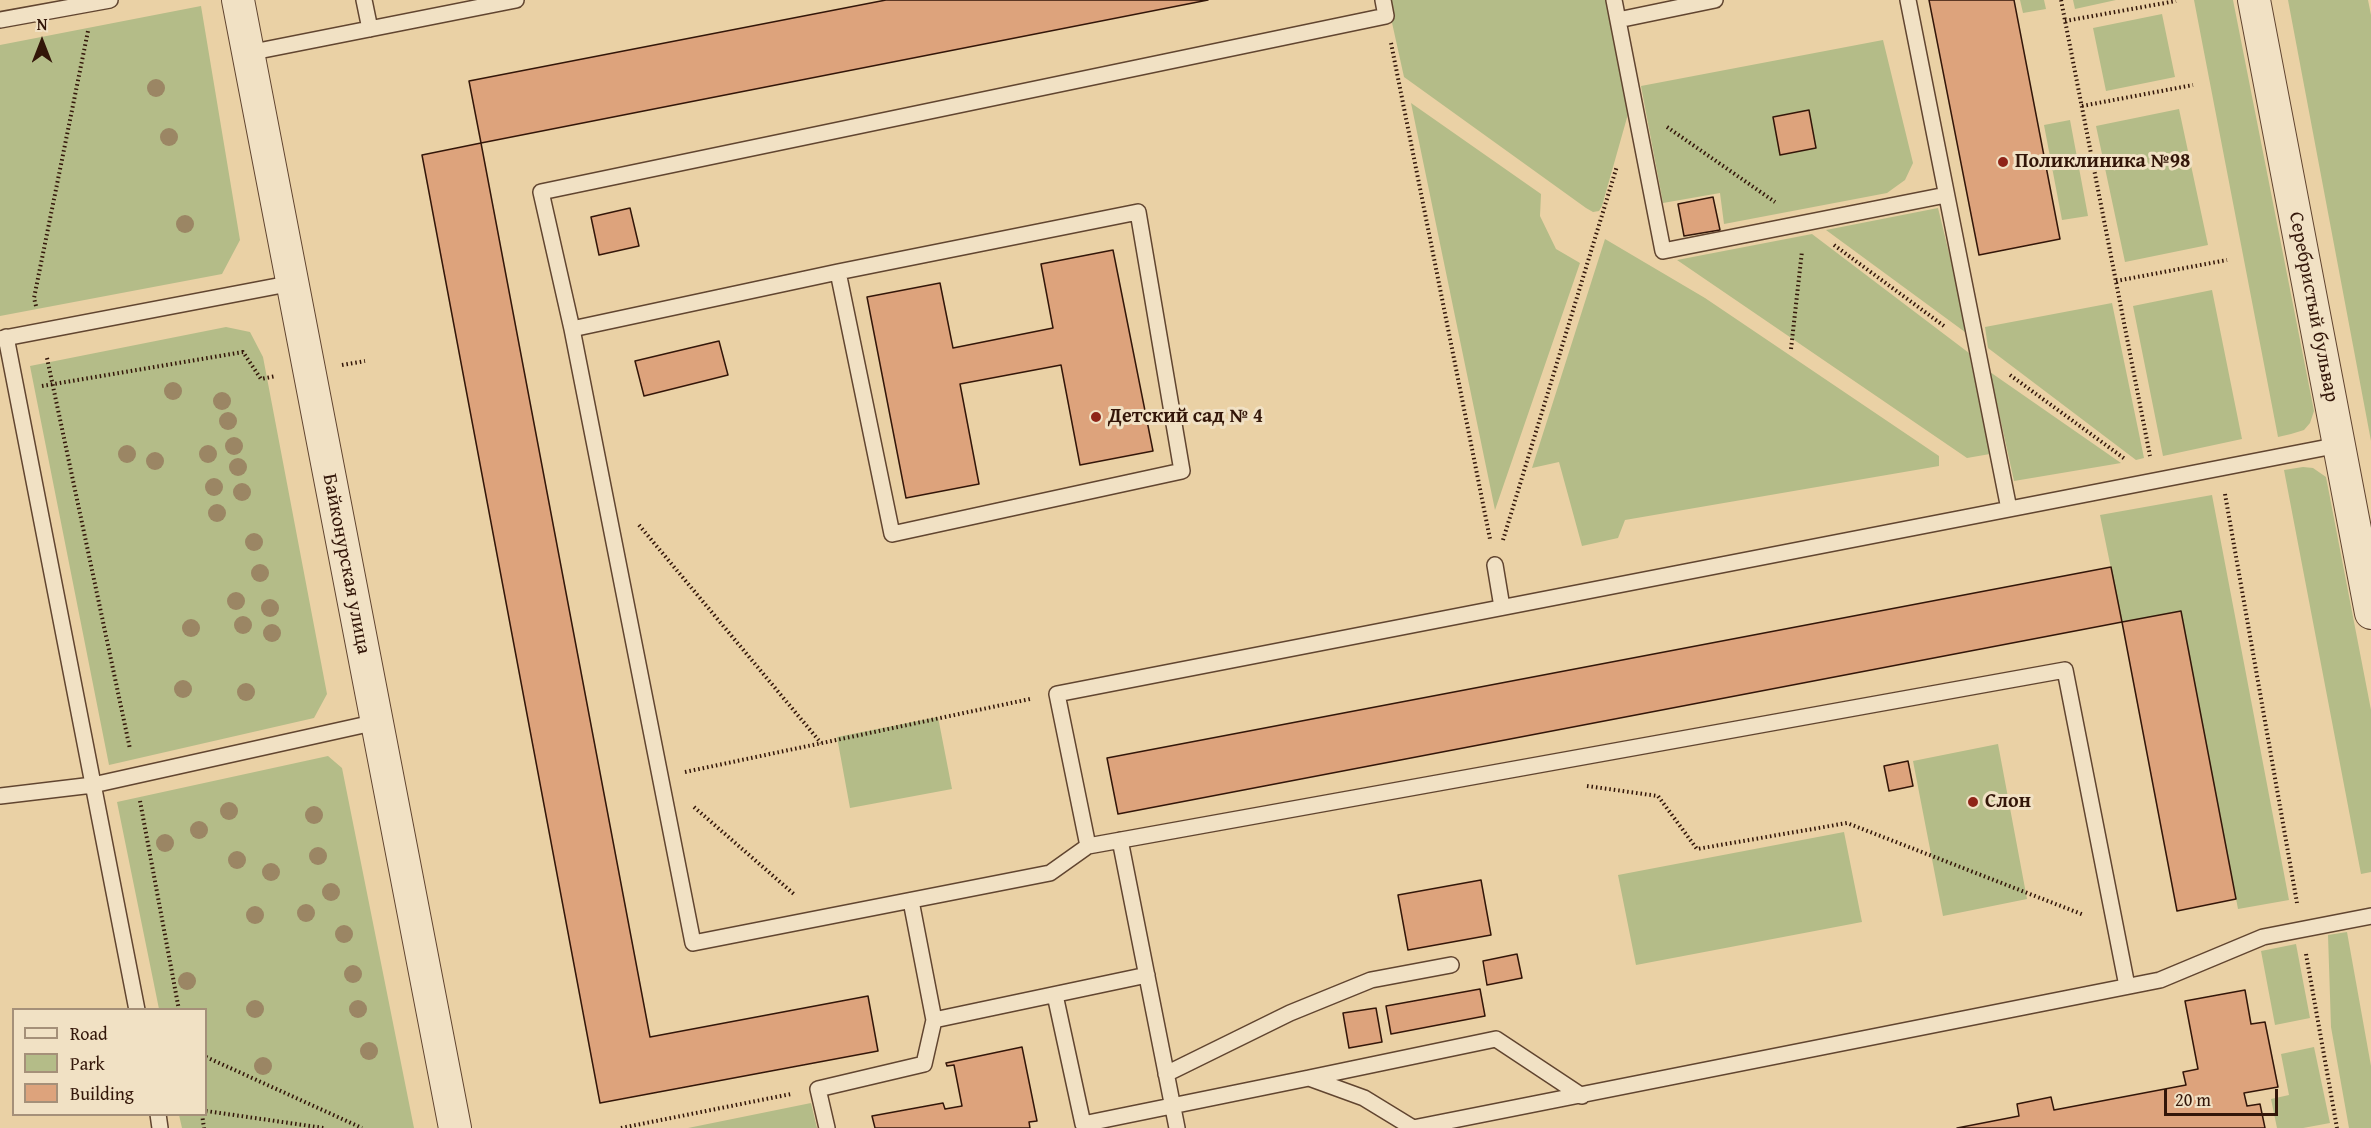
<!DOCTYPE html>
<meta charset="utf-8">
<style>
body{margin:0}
#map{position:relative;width:2371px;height:1128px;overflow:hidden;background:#ead1a5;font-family:"Gentium Book Plus",serif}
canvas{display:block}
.legend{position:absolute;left:12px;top:1008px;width:195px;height:108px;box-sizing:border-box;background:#f1e1c4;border:2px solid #a59079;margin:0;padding:8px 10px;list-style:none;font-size:18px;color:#331609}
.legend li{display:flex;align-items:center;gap:12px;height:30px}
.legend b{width:30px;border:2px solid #a59079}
.north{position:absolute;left:12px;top:12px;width:60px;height:60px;-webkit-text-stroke:4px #f1e1c4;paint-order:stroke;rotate:0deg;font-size:16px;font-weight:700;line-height:24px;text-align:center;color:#331609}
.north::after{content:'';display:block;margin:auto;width:21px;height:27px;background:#331609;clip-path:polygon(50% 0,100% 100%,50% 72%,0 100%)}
.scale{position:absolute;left:2164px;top:1089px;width:114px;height:27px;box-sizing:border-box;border:3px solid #331609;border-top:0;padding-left:8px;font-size:18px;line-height:21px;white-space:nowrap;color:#331609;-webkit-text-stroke:4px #f1e1c4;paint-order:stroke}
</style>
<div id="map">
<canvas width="2371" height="1128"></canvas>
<ul class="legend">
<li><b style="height:8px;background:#f1e1c4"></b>Road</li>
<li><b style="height:16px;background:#b4bc88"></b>Park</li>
<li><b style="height:16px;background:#dda37c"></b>Building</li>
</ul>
<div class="north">N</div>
<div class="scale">20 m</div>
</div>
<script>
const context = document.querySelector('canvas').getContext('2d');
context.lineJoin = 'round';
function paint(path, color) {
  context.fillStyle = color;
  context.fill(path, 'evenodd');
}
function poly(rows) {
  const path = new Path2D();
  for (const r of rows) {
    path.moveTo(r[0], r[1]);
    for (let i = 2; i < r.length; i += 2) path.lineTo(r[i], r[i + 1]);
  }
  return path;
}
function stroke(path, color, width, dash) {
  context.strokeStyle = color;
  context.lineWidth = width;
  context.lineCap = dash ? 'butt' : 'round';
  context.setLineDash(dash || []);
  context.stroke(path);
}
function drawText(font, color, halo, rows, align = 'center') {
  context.font = font + ' "Gentium Book Plus",serif';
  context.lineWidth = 6;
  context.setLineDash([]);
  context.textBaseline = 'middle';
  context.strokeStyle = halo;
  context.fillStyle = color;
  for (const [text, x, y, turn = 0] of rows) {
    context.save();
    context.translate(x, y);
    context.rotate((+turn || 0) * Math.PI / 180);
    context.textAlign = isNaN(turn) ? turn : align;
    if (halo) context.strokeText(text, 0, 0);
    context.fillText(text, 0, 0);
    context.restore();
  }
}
paint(poly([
 [1387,0,1607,0,1630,107,1602,206,1599,211,1593,212,1586,208,1404,77],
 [2020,0,2044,0,2046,9,2023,13],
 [2073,0,2116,0,2075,9],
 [2194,0,2233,0,2314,411,2310,423,2304,430,2291,434,2278,437],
 [2288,0,2368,0,2371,15,2371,441],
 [201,6,240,240,222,274,0,316,0,45],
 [2162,14,2175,77,2106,91,2093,28],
 [1883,40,1913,163,1905,180,1887,193,1724,224,1720,193,1663,203,1641,86],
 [1411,103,1541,194,1540,216,1556,249,1580,263,1495,510],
 [2179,109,2208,245,2125,262,2096,126],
 [2070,120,2088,216,2062,220,2044,125],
 [1938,208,1969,335,1826,230],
 [1812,234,1969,353,1990,454,1967,458,1677,260],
 [1605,239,1705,298,1939,456,1939,466,1625,520,1618,538,1582,546,1559,462,1532,468],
 [2212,290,2242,439,2163,456,2133,306],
 [2112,303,2144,458,2136,460,1988,348,1985,327],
 [226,327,250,332,263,357,327,694,314,718,109,765,30,366],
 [1990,372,2121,463,2014,481],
 [2303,467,2313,468,2326,477,2371,710,2371,872,2361,874,2284,470],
 [2212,495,2289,900,2238,909,2181,611,2122,622,2100,515],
 [938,717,952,789,850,808,837,737],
 [1998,744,2027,899,1943,916,1913,761],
 [328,756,342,768,414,1128,182,1128,179,1115,206,1114,206,1010,159,1009,117,802],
 [1844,832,1862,922,1636,965,1618,875],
 [2347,932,2371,1066,2371,1128,2349,1128,2331,1027,2328,935],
 [2296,944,2310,1018,2275,1025,2261,951],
 [2314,1047,2330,1123,2303,1128,2277,1128,2271,1099,2289,1095,2281,1054],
 [811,1103,817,1128,688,1128]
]), '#b4bc88');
const building = poly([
 [886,0,1208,0,481,143,469,81,886,0],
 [1929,0,2014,0,2060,239,1979,255,1929,0],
 [1809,110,1816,148,1780,155,1773,117,1809,110],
 [481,143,650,1037,868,996,878,1051,600,1103,422,155,481,143],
 [1713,197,1720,230,1684,236,1678,204,1713,197],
 [630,208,639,246,599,255,591,217,630,208],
 [1113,250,1153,451,1080,465,1061,365,960,384,979,484,906,498,867,297,940,283,953,348,1053,328,1041,264,1113,250],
 [719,341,728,375,644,396,635,361,719,341],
 [2111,567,2122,622,1118,814,1107,758,2111,567],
 [2181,611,2236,899,2177,911,2122,622,2181,611],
 [1908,761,1913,786,1889,791,1884,766,1908,761],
 [1481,880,1491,935,1408,950,1398,895,1481,880],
 [1517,954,1522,978,1487,985,1483,961,1517,954],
 [1480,989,1485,1016,1391,1034,1386,1006,1480,989],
 [2245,990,2251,1024,2265,1022,2278,1087,2244,1093,2247,1106,2260,1104,2265,1128,1957,1128,2019,1116,2017,1104,2051,1097,2054,1110,2186,1085,2183,1072,2198,1069,2185,1001,2245,990],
 [1376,1008,1382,1042,1349,1048,1343,1013,1376,1008],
 [1022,1047,1037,1121,1029,1122,1030,1128,875,1128,872,1116,943,1103,945,1109,962,1106,954,1065,947,1066,946,1063,1022,1047]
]);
paint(building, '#dda37c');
stroke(building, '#331609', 1.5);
const service = poly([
 [364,0,370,29],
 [1383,0,1386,16,541,192,572,329,693,943,1050,873,1088,846,2065,670,2127,986],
 [1614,0,1663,251,1946,195],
 [1908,0,2009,509],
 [0,20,110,0],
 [1618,20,1715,0],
 [248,53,516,0],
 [572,329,838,272,1138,212,1182,471,892,534,838,272],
 [6,337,137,1010],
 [0,339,293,283],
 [1495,565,1502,607],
 [0,796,93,785,377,722],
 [1120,840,1177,1128],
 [1088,846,1057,694,2339,445],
 [911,901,934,1020,1147,975],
 [1055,995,1083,1124,1309,1078,1364,1098,1413,1128,2160,980,2263,937,2371,916],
 [1166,1074,1290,1013,1371,980,1451,965],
 [1309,1078,1496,1039,1582,1096],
 [158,1114,160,1128],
 [827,1128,818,1089,924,1064,934,1020]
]);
const minor = poly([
 [238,0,455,1128],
 [2254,0,2371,613]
]);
stroke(service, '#614530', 18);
stroke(minor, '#614530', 34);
stroke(poly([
 [2061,0,2150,456],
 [2065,21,2176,1],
 [1391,43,1490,539],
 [2082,106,2193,85],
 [1667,127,1775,202],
 [1834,245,1944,326],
 [2116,281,2227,260],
 [36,306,34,298,88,31],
 [1791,349,1802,251],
 [47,358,130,749],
 [342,365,365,361],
 [2010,375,2125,459],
 [42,386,243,352,261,379,276,376],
 [2225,494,2297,903],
 [639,525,821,743],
 [1503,540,1617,166],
 [685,772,1030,699],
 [1587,786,1658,796,1697,849,1847,823,2084,915],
 [140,801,179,1010],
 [694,807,795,895],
 [2306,954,2337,1128],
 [206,1057,362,1128],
 [206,1111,324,1128],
 [202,1114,204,1128],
 [621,1128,791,1094]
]), '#331609', 4, [1.5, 3]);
stroke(service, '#f1e1c4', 15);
stroke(minor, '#f1e1c4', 32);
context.fillStyle = '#9b8664';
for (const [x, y] of [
 [156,88],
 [169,137],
 [185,224],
 [173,391],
 [222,401],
 [228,421],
 [234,446],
 [127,454],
 [208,454],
 [155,461],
 [238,467],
 [214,487],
 [242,492],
 [217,513],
 [254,542],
 [260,573],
 [236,601],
 [270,608],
 [243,625],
 [191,628],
 [272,633],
 [183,689],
 [246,692],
 [229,811],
 [314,815],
 [199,830],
 [165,843],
 [318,856],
 [237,860],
 [271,872],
 [331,892],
 [306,913],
 [255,915],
 [344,934],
 [353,974],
 [187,981],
 [255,1009],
 [358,1009],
 [369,1051],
 [263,1066]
]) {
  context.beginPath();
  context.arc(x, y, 9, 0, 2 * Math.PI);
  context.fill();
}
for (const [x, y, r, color] of [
 [2003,162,6,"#8f2418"],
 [1096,417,6,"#8f2418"],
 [1973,802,6,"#8f2418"]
]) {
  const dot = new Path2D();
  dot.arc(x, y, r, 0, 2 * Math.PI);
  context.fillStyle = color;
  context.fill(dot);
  stroke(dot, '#f1e1c4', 2);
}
drawText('bold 20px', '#331609', '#f1e1c4', [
 ["Поликлиника №98",2015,162],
 ["Детский сад № 4",1108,417],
 ["Слон",1985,802]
], 'left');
drawText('20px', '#331609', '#f1e1c4', [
 ["Серебристый бульвар",2313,307,79],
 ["Байконурская улица",346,564,79]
]);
</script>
